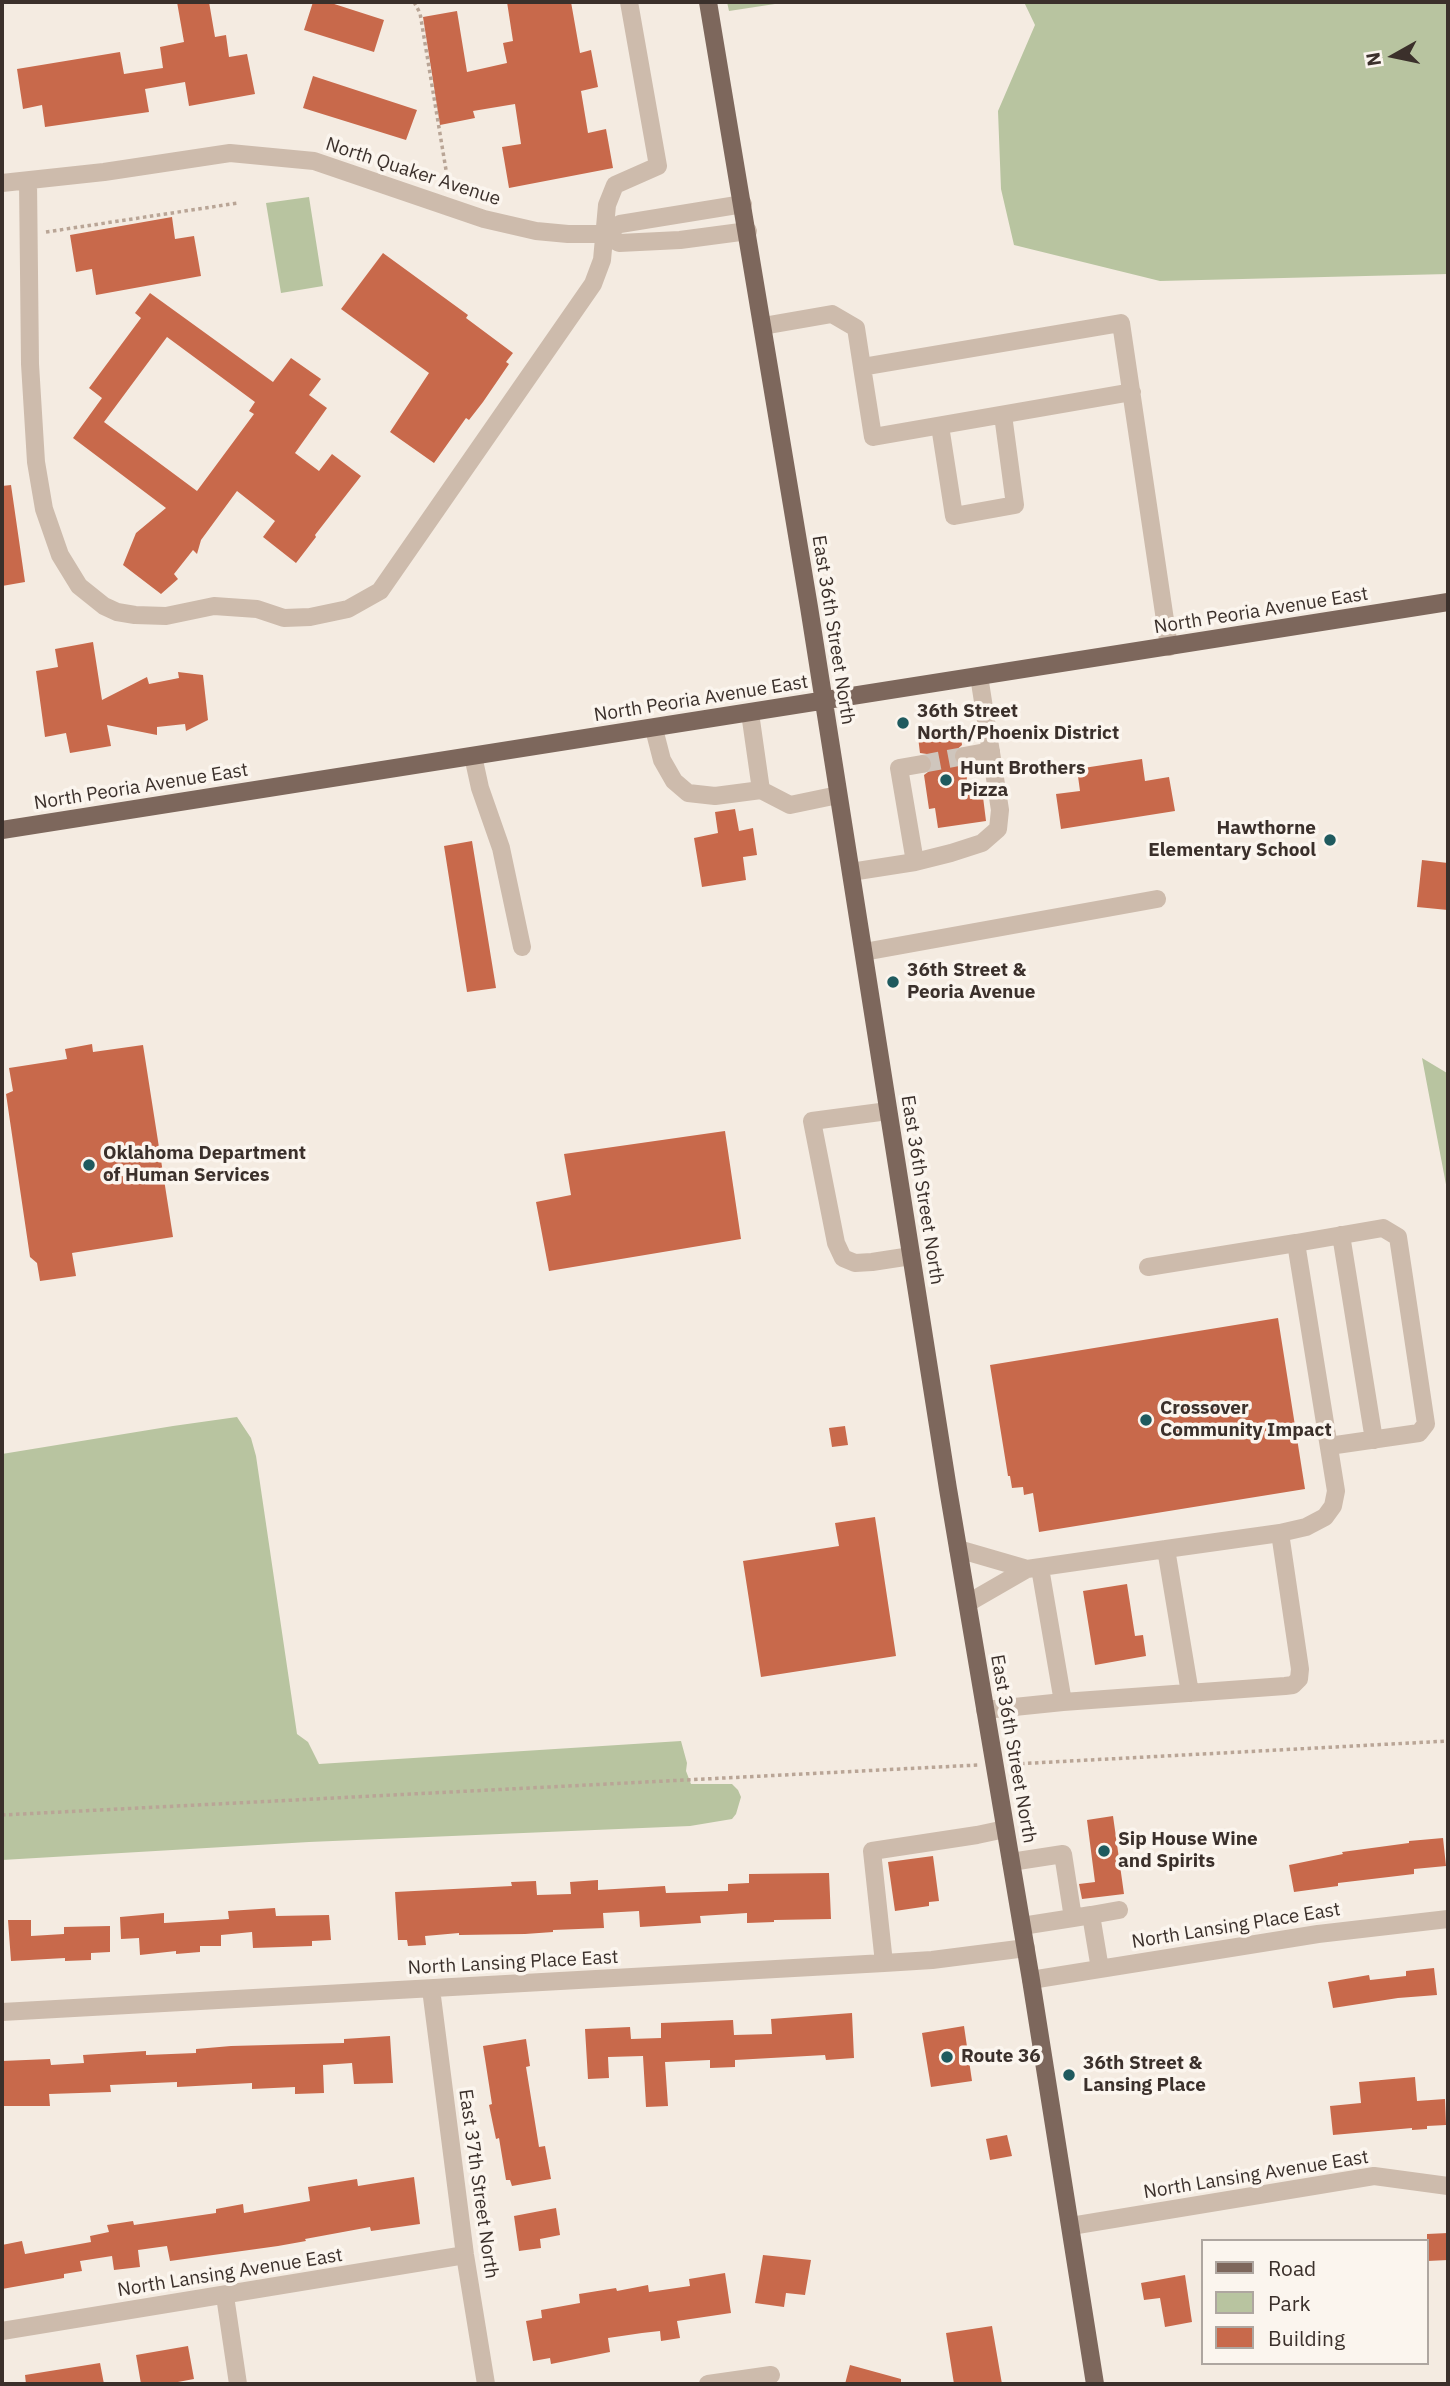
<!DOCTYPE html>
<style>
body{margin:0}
#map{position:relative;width:1450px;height:2386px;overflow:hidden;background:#f4ebe1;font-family:"IBM Plex Sans",sans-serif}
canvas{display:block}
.frame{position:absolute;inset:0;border:4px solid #3b302b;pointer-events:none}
.legend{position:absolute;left:1201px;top:2239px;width:228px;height:126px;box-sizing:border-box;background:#fbf5ee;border:2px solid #aea6a0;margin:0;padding:9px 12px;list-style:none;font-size:21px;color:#3b302b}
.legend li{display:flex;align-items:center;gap:14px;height:35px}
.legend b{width:35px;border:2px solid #aea6a0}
.north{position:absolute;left:1359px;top:21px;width:70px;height:70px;-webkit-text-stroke:5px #fbf5ee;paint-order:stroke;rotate:261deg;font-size:19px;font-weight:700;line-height:28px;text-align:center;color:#3b302b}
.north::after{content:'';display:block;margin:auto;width:24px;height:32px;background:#3b302b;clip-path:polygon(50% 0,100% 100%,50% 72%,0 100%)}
</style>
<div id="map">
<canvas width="1450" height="2386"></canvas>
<div class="frame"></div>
<ul class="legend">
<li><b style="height:9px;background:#7d675c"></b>Road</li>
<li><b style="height:19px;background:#b8c4a0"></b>Park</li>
<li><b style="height:19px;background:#c8694b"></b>Building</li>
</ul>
<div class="north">N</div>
</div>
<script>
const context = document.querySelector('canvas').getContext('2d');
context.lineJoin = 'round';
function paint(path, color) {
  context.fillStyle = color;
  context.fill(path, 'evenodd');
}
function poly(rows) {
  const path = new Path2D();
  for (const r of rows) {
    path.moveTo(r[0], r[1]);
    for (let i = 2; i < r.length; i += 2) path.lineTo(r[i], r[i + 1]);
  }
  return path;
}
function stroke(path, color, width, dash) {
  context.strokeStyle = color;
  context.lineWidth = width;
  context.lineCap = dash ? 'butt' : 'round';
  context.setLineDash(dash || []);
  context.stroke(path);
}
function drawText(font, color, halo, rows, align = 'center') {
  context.font = font + ' "IBM Plex Sans",sans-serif';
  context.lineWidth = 7;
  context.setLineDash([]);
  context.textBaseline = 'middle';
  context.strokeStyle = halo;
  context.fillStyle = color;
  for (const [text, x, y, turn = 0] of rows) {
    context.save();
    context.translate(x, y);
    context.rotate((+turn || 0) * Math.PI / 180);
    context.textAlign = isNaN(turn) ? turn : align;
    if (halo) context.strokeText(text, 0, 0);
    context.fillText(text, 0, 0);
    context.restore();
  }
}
paint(poly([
 [727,2,788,2,729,11],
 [1024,2,1448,2,1448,274,1160,281,1014,245,1001,189,998,111,1035,25],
 [309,197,323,286,281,293,266,203],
 [1422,1058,1447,1073,1448,1080,1448,1195],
 [237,1417,251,1438,256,1456,297,1734,308,1742,319,1764,681,1741,687,1763,686,1771,691,1784,732,1784,738,1790,741,1797,736,1814,732,1819,690,1826,309,1842,2,1860,2,1454,173,1426]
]), '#b8c4a0');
paint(poly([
 [177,2,209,2,215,37,226,35,229,57,247,54,255,94,189,106,185,82,145,89,149,112,45,127,42,105,23,109,17,69,120,52,124,74,163,68,160,47,184,42],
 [313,2,328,2,384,20,374,52,304,30],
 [507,2,571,2,580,53,591,50,598,87,581,91,588,133,606,129,613,168,509,188,502,147,521,144,515,104,473,111,475,118,440,125,423,17,457,11,467,72,507,63,503,43,513,41],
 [313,76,417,110,406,140,303,108],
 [172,217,175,239,194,236,201,276,96,295,92,269,76,272,70,235],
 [383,253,468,315,466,318,513,353,506,362,509,364,483,402,469,420,466,418,434,463,390,432,429,373,341,309],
 [150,293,273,382,291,358,321,379,309,395,327,408,295,453,319,471,332,454,361,476,315,535,316,537,296,563,263,537,275,521,237,491,201,540,197,554,193,550,174,574,178,579,161,594,123,565,136,533,166,508,73,438,102,398,89,388,141,318,135,313],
 [167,337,255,402,249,411,254,414,197,491,104,422],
 [11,485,25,582,2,586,2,486],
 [93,642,102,700,147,677,149,684,179,678,178,672,203,675,208,720,186,731,185,724,157,727,157,735,107,725,111,746,70,753,66,733,45,737,36,671,58,667,55,649],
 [960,731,962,745,954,752,953,759,956,764,965,767,970,799,983,797,986,821,938,828,935,808,929,809,924,775,932,769,933,761,927,754,920,753,918,737],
 [1142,759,1145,781,1169,777,1175,811,1061,829,1056,794,1080,791,1077,769],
 [735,809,739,831,753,828,757,855,743,857,746,880,702,887,694,838,718,833,715,812],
 [472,841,496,988,467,992,444,846],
 [1422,860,1448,863,1448,910,1417,907],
 [92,1044,93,1052,143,1045,173,1237,72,1253,76,1276,40,1281,37,1263,30,1257,6,1094,13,1091,9,1068,67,1059,65,1049],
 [725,1131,741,1239,549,1271,536,1202,571,1195,564,1154],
 [1278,1318,1305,1489,1039,1532,1033,1493,1024,1495,1023,1487,1012,1488,1010,1476,1008,1476,990,1365],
 [845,1426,848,1445,832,1447,829,1428],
 [875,1517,896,1656,761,1677,743,1561,839,1546,835,1523],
 [1127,1584,1135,1636,1143,1635,1146,1656,1095,1665,1083,1591],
 [1113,1816,1124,1894,1082,1899,1079,1884,1095,1882,1087,1820],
 [1443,1838,1446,1866,1414,1869,1414,1874,1338,1883,1338,1886,1294,1892,1289,1865,1343,1854,1342,1852,1409,1843,1409,1841],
 [933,1856,939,1901,929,1902,929,1906,895,1911,888,1862],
 [829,1873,831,1919,774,1920,774,1922,747,1923,747,1913,700,1916,701,1923,640,1927,639,1911,603,1913,604,1928,553,1930,553,1932,525,1934,459,1935,459,1933,425,1936,426,1945,408,1946,407,1940,398,1940,395,1892,512,1886,511,1882,536,1881,537,1895,571,1894,570,1882,598,1880,598,1890,665,1886,666,1893,728,1891,728,1884,749,1883,749,1874],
 [275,1908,276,1916,329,1915,331,1940,312,1941,312,1946,253,1948,252,1932,221,1935,221,1946,200,1946,200,1952,176,1954,176,1951,140,1955,139,1938,121,1939,120,1917,164,1913,164,1923,229,1919,228,1911],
 [8,1920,31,1920,31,1936,64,1934,64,1927,110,1926,110,1952,91,1953,91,1960,65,1961,65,1958,11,1961],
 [1434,1968,1437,1995,1398,1998,1333,2008,1328,1982,1369,1975,1370,1980,1406,1976,1406,1971],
 [852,2013,854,2058,826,2060,825,2055,735,2060,735,2067,710,2068,710,2060,665,2062,668,2106,646,2107,643,2056,608,2057,609,2078,588,2079,585,2029,630,2027,631,2039,661,2038,661,2023,733,2020,734,2035,772,2034,771,2019],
 [964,2026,972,2081,931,2087,922,2033],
 [390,2036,393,2083,354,2084,352,2063,323,2065,324,2093,295,2094,295,2087,252,2089,252,2083,177,2087,177,2082,110,2085,111,2092,49,2094,50,2106,2,2106,2,2061,50,2059,51,2065,84,2063,83,2055,146,2051,146,2055,196,2053,196,2049,231,2046,344,2043,344,2039],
 [526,2039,530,2066,526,2067,539,2147,545,2146,551,2179,512,2186,510,2180,506,2180,499,2138,496,2139,489,2105,492,2104,483,2046],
 [1415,2077,1417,2101,1445,2099,1446,2125,1427,2126,1427,2129,1412,2130,1412,2128,1333,2135,1330,2106,1361,2103,1359,2082],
 [1007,2135,1012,2156,990,2160,986,2139],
 [414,2177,420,2224,371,2231,370,2227,305,2239,306,2241,278,2246,170,2261,167,2246,138,2250,140,2267,114,2270,112,2256,80,2261,82,2271,64,2274,64,2278,2,2289,2,2245,22,2241,25,2254,91,2242,90,2236,109,2232,107,2225,133,2221,134,2225,216,2213,216,2209,243,2204,244,2213,310,2201,308,2187,357,2179,358,2186],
 [556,2208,560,2235,540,2239,541,2248,519,2251,514,2216],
 [1448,2233,1448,2260,1427,2261,1427,2234],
 [763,2255,811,2260,805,2295,786,2293,784,2307,755,2303],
 [725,2273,731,2313,677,2321,680,2338,661,2341,660,2331,642,2333,608,2338,610,2352,551,2364,550,2358,533,2361,526,2321,542,2318,541,2310,580,2303,579,2294,616,2288,617,2291,648,2285,649,2292,690,2286,689,2279],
 [1185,2275,1192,2322,1165,2327,1160,2298,1144,2300,1141,2283],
 [992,2326,1002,2384,954,2384,946,2333],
 [188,2346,194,2379,167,2384,141,2384,136,2355],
 [100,2363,104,2384,26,2384,25,2375],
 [850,2365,901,2379,901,2384,845,2384]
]), '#c8694b');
stroke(poly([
 [922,764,964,756]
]), '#cfc6bd', 18, [18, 9]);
stroke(poly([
 [414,2,420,13,449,188],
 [46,232,238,203],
 [1014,1764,1448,1741],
 [2,1815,978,1765]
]), '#b9a596', 3.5, [3.5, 3.5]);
stroke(poly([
 [28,181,30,364,36,462,44,509,60,555,79,586,104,606,117,612,135,615,166,616,214,606,257,609,284,618,310,617,348,609,380,591,593,284,602,260,607,205,615,185,658,166,629,2],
 [2,183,104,172,230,153,314,161,484,219,536,231,568,234,603,234,619,243,680,240,748,231],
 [603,234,620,224,743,204],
 [763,326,832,314,856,328,862,367,1121,323,1169,647],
 [862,367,873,437,1132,392],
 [940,426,954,516,1015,505,1003,415],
 [750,713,761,790],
 [654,729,662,760,674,781,688,793,715,796,761,790,790,805,838,795],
 [473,756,480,788,501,848,522,947],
 [964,756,991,751],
 [915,862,899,768,922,764],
 [851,872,915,862,951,853,982,843,998,829,1000,810,979,676],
 [864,952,1157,899],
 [888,1111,812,1121,836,1243,843,1258,855,1263,872,1262,911,1256],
 [1341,1235,1374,1440],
 [1296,1243,1383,1228,1398,1237,1426,1424,1419,1433,1329,1446],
 [958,1549,1027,1569,1166,1549],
 [1040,1568,1063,1702],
 [968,1603,1027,1569],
 [1190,1693,1166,1549,1280,1533],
 [985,1710,1063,1702,1285,1686,1293,1685,1299,1679,1300,1669,1280,1533,1306,1527,1325,1517,1333,1506,1336,1491,1296,1243,1148,1267],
 [1011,1862,1063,1854,1073,1918,1022,1926],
 [1091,1915,1119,1910],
 [1073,1918,1091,1915,1100,1969],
 [884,1963,872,1851,977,1835,1005,1829],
 [1031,1980,1318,1934,1448,1919],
 [431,1989,465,2255,486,2384],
 [2,2012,884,1963,932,1960,1026,1948],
 [1071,2226,1374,2176,1448,2186],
 [225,2296,238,2384],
 [2,2331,465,2255],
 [708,2384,771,2375]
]), '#cdbbac', 18);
stroke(poly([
 [708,2,809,607,948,1489,1031,1980,1095,2384],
 [2,830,1448,602]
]), '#7d675c', 18);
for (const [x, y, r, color] of [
 [903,723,7,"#1f5a5e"],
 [946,780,7,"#1f5a5e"],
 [1330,840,7,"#1f5a5e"],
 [893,982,7,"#1f5a5e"],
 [89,1165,7,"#1f5a5e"],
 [1146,1420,7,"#1f5a5e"],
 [1104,1851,7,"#1f5a5e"],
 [947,2057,7,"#1f5a5e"],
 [1069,2075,7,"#1f5a5e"]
]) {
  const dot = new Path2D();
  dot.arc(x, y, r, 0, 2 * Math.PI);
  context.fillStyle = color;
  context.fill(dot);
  stroke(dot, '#fbf5ee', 2.5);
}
drawText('19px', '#3b302b', '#fbf5ee', [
 ["North Quaker Avenue",413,172,18],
 ["North Peoria Avenue East",1261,611,-9],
 ["East 36th Street North",833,630,81],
 ["North Peoria Avenue East",701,699,-9],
 ["North Peoria Avenue East",141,787,-9],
 ["East 36th Street North",922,1190,81],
 ["East 36th Street North",1013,1749,80],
 ["North Lansing Place East",1236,1926,-9],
 ["North Lansing Place East",513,1963,-3],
 ["North Lansing Avenue East",1256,2175,-9],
 ["East 37th Street North",478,2184,82],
 ["North Lansing Avenue East",230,2273,-9]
]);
drawText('bold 19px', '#3b302b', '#fbf5ee', [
 ["36th Street",917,712],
 ["North/Phoenix District",917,734],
 ["Hunt Brothers",960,769],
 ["Pizza",960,791],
 ["Hawthorne",1316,829,"right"],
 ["Elementary School",1316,851,"right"],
 ["36th Street &",907,971],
 ["Peoria Avenue",907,993],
 ["Oklahoma Department",103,1154],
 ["of Human Services",103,1176],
 ["Crossover",1160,1409],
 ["Community Impact",1160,1431],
 ["Sip House Wine",1118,1840],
 ["and Spirits",1118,1862],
 ["Route 36",961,2057],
 ["36th Street &",1083,2064],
 ["Lansing Place",1083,2086]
], 'left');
</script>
